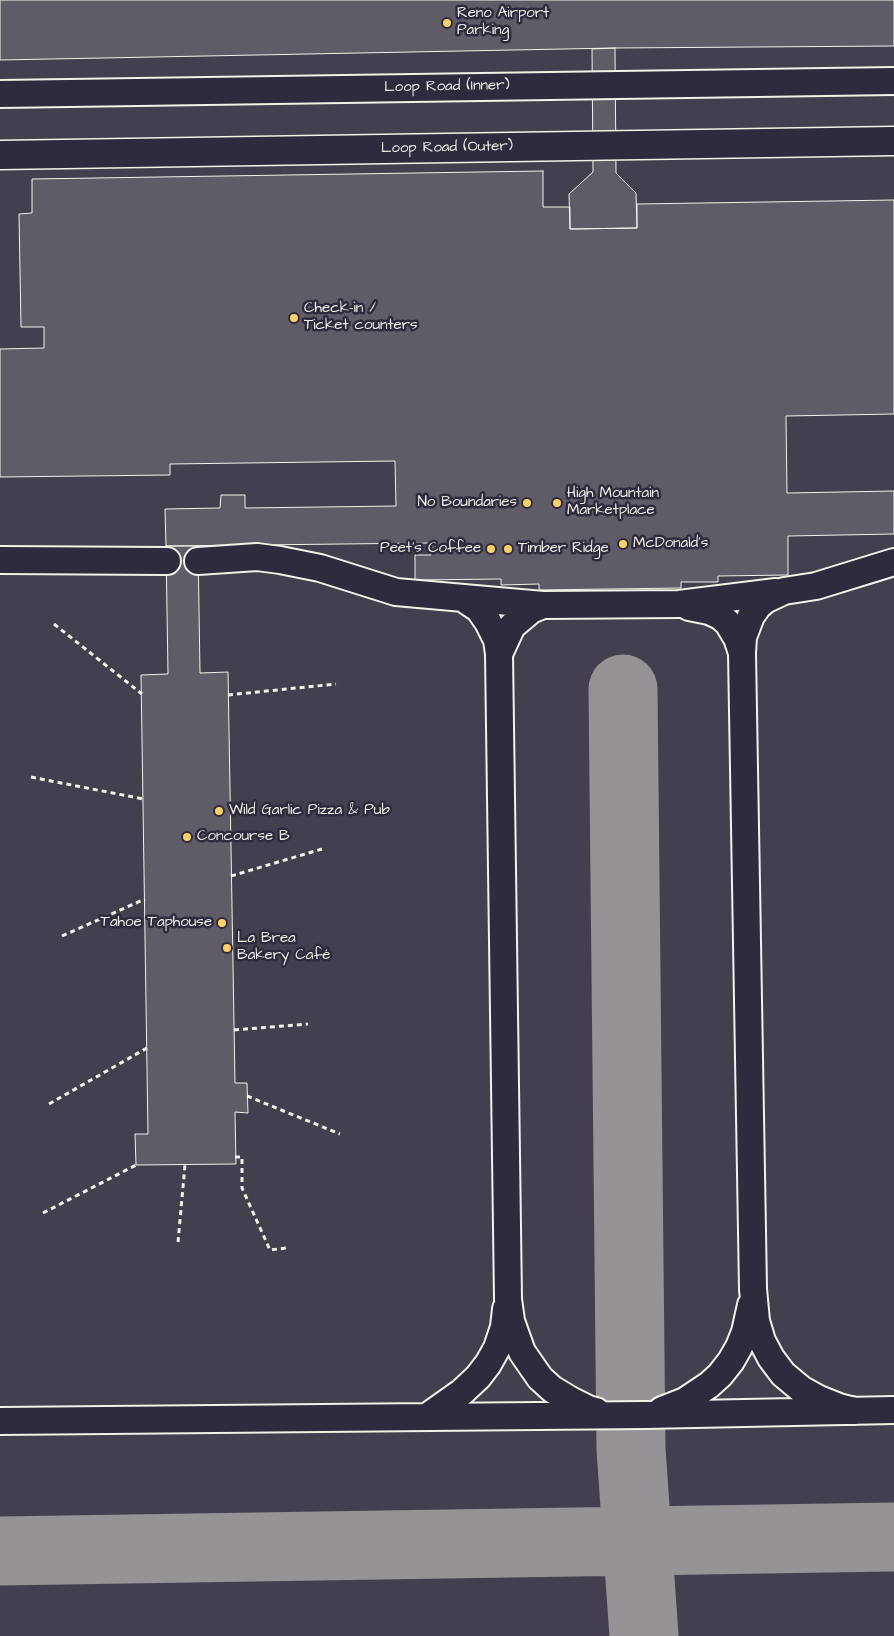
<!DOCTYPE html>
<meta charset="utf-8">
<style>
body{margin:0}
canvas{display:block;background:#373244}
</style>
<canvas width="894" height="1636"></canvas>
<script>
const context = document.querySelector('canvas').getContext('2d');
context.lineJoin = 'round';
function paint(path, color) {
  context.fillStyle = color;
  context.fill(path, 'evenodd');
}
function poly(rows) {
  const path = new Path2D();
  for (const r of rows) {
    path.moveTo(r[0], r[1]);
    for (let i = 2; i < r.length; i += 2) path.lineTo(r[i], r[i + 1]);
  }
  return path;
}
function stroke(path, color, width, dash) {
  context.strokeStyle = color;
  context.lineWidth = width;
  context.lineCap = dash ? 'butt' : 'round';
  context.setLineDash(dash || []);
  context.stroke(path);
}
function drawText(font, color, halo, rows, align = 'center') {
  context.font = font + ' "Architects Daughter",sans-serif';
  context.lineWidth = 5;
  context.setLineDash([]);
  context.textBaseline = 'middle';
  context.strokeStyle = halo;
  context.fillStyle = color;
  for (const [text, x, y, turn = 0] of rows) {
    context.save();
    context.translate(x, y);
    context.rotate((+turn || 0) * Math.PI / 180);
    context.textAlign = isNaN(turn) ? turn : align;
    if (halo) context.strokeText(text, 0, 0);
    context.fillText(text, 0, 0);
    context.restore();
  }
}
paint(poly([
 [0,0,894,0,894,1636,0,1636]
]), '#433f4e');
stroke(poly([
 [623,689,631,1449,644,1636],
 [0,1551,894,1537]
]), '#969296', 69);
const building = poly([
 [0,0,894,0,894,46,615,48,0,60,0,0],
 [615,48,616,173,636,193,637,228,570,229,569,194,593,172,592,49,615,48],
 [543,171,543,207,570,207,570,229,637,228,637,204,894,200,894,414,786,416,787,493,894,491,894,534,788,536,788,575,718,576,718,582,681,582,681,588,539,590,539,584,501,585,501,579,415,580,415,555,431,555,430,543,166,546,165,509,220,508,221,495,245,495,245,508,396,506,395,461,170,464,170,475,0,477,0,349,44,348,44,327,21,327,19,214,32,213,32,179,543,171],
 [166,546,198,546,200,673,228,672,235,1083,247,1083,248,1113,235,1112,236,1164,136,1165,135,1134,148,1134,141,675,168,674,166,546]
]);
paint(building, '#5f5c67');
stroke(building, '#f4f1e8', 1);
const minor = poly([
 [0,94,894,81],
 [0,560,167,561],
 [198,561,257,557,280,560,320,568,396,592,543,605,679,604,776,592],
 [464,599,479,609,488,622,497,640,499,654,508,1299,511,1321,522,1352,540,1378,552,1389,572,1401,588,1409,596,1411],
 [689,607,709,611,720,616,728,623,737,638,742,653],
 [499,654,512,626,531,610,543,605],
 [662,1410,685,1401,709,1385,720,1375,731,1361,739,1347,745,1332,751,1305],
 [855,1411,839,1407,819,1399,801,1389,783,1374,771,1358,762,1341,756,1321,753,1289,742,653,743,637,751,616,758,606,765,600,784,591,816,586,894,562],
 [428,1416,462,1392,478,1377,488,1364,497,1348,504,1327,506,1309],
 [0,1421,645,1415,894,1410]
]);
const major = poly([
 [0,155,894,141]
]);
stroke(minor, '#f4f1e8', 30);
stroke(major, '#f4f1e8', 31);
stroke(poly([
 [54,624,142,694],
 [228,695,336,684],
 [31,777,143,799],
 [231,876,322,849],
 [62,936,145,899],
 [234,1030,308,1024],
 [247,1096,340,1134],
 [49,1104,147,1048],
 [235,1157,242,1157,242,1188,270,1250,286,1248],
 [43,1213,136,1165],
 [178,1242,185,1165]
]), '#f4f1e8', 3, [5, 4]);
stroke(minor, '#2f2a3d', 26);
stroke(major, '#2f2a3d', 28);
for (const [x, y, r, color] of [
 [447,23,5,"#ffd166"],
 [294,318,5,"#ffd166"],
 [527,503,5,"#ffd166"],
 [557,503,5,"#ffd166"],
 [623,544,5,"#ffd166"],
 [491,549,5,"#ffd166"],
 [508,549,5,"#ffd166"],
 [219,811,5,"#ffd166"],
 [187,837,5,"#ffd166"],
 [222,923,5,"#ffd166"],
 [227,948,5,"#ffd166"]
]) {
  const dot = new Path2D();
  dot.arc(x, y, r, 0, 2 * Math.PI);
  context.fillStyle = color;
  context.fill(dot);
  stroke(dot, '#2f2a3d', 2);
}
drawText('15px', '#f4f1e8', '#2f2a3d', [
 ["Reno Airport",457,14],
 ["Parking",457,31],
 ["Check-in /",304,309],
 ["Ticket counters",304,326],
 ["High Mountain",567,494],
 ["Marketplace",567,511],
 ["No Boundaries",517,503,"right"],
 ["McDonald's",633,544],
 ["Peet's Coffee",481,549,"right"],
 ["Timber Ridge",518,549],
 ["Wild Garlic Pizza & Pub",229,811],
 ["Concourse B",197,837],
 ["Tahoe Taphouse",212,923,"right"],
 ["La Brea",237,939],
 ["Bakery Café",237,956]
], 'left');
drawText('15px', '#f4f1e8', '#2f2a3d', [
 ["Loop Road (Inner)",447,87,-1],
 ["Loop Road (Outer)",447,148,-1]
]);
</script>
